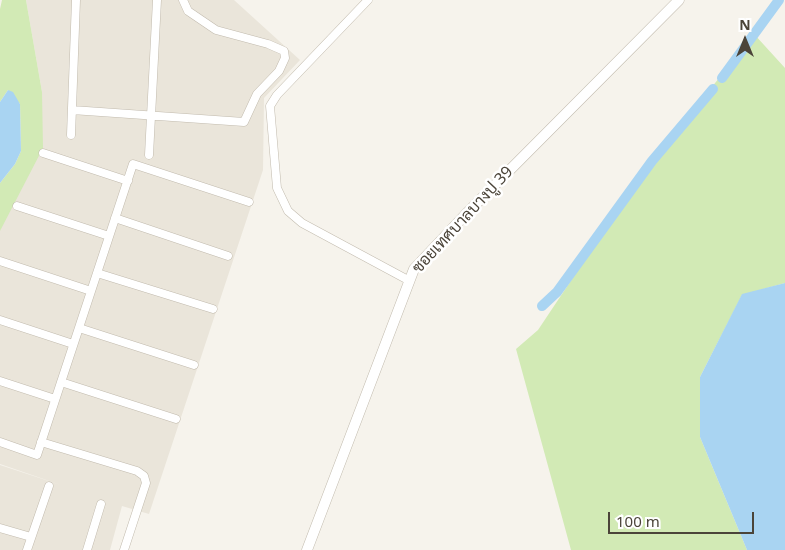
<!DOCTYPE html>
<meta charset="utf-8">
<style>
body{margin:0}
#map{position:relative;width:785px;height:550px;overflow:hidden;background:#f6f3ec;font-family:"Noto Sans",sans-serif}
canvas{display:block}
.north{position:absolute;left:720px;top:15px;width:50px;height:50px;-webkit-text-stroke:4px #fff;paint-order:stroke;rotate:0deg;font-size:14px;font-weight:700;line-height:20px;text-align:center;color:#4b4439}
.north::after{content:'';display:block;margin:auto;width:18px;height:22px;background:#4b4439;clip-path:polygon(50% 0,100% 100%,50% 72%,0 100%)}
.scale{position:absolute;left:608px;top:512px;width:146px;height:22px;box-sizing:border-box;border:2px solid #4b4439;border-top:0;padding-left:6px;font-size:15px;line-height:18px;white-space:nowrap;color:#4b4439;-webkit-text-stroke:4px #fff;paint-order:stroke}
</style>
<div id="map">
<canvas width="785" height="550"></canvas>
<div class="north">N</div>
<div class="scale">100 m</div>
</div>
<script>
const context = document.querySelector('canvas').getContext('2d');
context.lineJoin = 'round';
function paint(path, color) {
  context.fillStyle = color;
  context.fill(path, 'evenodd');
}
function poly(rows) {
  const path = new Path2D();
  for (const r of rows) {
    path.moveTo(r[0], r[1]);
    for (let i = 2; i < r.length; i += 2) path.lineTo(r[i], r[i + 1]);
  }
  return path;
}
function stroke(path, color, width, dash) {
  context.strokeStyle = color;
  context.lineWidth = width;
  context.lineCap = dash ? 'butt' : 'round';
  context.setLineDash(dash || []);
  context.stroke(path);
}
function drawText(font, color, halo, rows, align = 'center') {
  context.font = font + ' "Noto Sans",Sarabun,sans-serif';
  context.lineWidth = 5;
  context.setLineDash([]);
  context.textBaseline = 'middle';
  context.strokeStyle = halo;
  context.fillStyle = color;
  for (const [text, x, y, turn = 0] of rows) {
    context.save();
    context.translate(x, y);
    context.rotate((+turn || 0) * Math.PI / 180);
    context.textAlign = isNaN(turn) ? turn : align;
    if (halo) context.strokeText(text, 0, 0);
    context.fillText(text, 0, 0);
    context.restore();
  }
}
paint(poly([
 [26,0,234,0,300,60,264,98,263,170,149,514,122,506,110,550,0,550,0,465,61,485,0,464,0,230,42,92]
]), '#eae5da');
paint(poly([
 [2,0,26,0,42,92,43,148,0,231,0,183,15,164,21,151,20,104,8,90,0,102,0,9],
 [754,34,785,68,785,283,742,295,700,377,700,437,747,550,571,550,516,349,538,330,638,180]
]), '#d2eab5');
paint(poly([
 [8,90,13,92,20,104,21,151,15,164,0,183,0,102],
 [785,283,785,550,747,550,700,437,700,377,742,294]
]), '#a9d4f2');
stroke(poly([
 [722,78,779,0],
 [542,306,557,292,652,161,713,89]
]), '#a9d4f2', 10);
const minor = poly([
 [368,0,277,95,270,106,277,188,288,211,302,223,408,280],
 [72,110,244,122,257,94,279,71,285,58,284,51,268,44,216,30,188,11,183,0],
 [71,135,76,0],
 [43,153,128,181],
 [149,155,157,0],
 [17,206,109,236],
 [115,218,228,256],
 [0,261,91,291],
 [97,273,213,309],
 [0,320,73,344],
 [79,328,194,365],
 [0,381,55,399],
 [61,382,176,419],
 [0,442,37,455,133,164,249,202],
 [41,442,137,471,144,476,146,483,124,550],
 [0,528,31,537],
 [27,550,49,486],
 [87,550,101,504]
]);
const tertiary = poly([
 [307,550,414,269,465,215,679,0]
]);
stroke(minor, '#c2bbae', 9);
stroke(tertiary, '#c2bbae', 11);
stroke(minor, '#fff', 8);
stroke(tertiary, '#fff', 10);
drawText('16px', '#4b4439', '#fff', [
 ["ซอยเทศบาลบางปู 39",463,220,-47]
]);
</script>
